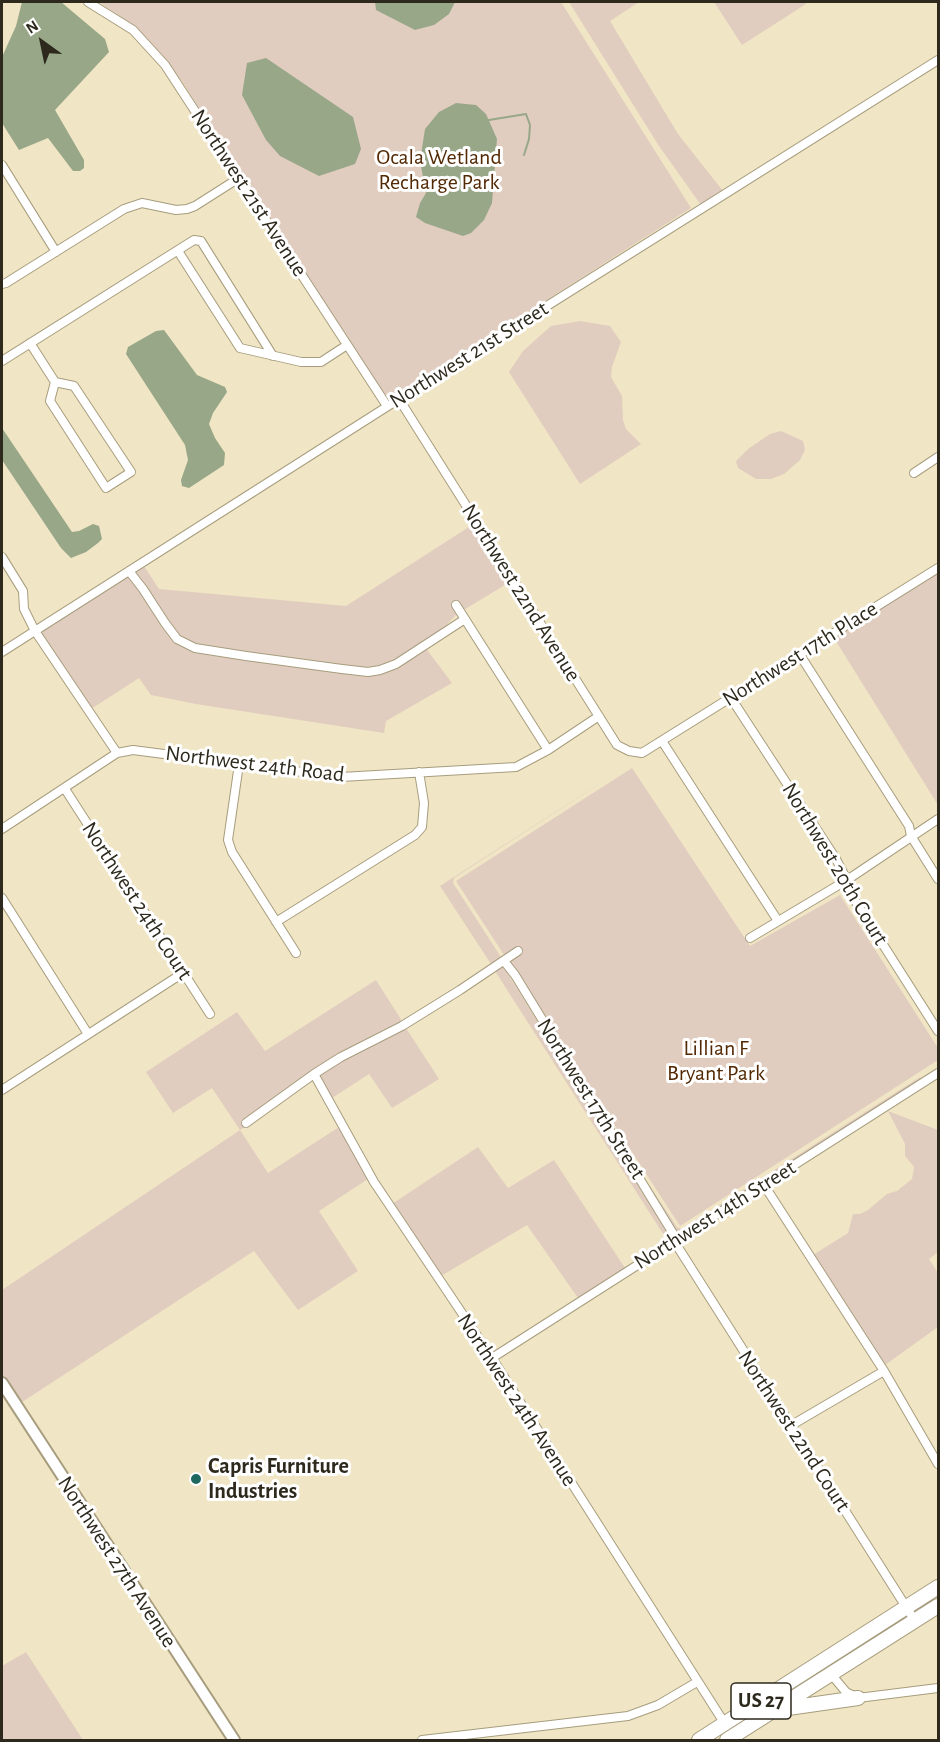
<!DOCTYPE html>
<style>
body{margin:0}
#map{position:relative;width:940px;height:1742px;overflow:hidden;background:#f0e5c4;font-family:"Alegreya Sans",sans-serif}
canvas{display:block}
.frame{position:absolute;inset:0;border:3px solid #2d291d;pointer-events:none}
.north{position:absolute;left:12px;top:12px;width:60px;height:60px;-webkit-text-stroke:4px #fff;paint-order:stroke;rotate:327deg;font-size:16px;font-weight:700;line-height:24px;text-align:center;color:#2d291d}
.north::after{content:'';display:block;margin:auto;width:21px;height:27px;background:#2d291d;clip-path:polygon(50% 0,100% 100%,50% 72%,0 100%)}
</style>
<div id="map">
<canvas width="940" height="1742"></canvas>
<div class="frame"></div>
<div class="north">N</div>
</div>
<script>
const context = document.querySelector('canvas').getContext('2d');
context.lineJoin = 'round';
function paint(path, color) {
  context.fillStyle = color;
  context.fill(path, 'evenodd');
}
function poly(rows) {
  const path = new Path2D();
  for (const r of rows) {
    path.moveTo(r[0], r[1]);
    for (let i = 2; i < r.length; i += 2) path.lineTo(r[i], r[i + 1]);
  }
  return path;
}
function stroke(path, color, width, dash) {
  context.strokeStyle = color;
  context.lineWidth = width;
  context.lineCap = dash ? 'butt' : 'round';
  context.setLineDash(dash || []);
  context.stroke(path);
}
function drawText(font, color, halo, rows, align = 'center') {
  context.font = font + ' "Alegreya Sans",sans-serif';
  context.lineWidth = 6;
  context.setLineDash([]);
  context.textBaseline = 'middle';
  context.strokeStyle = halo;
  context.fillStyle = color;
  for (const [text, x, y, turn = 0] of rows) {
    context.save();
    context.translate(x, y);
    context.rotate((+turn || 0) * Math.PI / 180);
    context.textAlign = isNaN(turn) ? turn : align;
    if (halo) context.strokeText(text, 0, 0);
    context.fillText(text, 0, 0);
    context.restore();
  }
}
paint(poly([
 [99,2,561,2,691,208,454,359,393,397,387,398,381,393,182,81,135,26],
 [569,2,639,2,610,21,678,134,723,191,701,205,659,146],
 [714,2,804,2,806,4,742,45],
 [580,321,610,326,621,342,612,367,611,377,622,396,623,420,626,429,641,444,580,484,509,372,523,351,551,326],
 [781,431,803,441,805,450,800,460,784,474,771,479,756,479,738,468,736,461,748,449,770,434],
 [472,525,510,582,457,614,425,647,452,683,386,721,384,733,196,704,151,695,139,678,91,709,40,632,144,566,159,589,346,606],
 [938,573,938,805,834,638],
 [627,766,454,878,453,883,501,957,491,964,440,886],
 [632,768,750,946,840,895,938,1048,938,1060,680,1226,456,881],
 [503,966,644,1191,671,1238,667,1240,495,971],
 [376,980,402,1021,339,1053,310,1072,241,1121,245,1127,240,1130,268,1173,339,1127,368,1179,319,1211,358,1271,298,1310,254,1251,19,1404,2,1376,2,1290,240,1130,212,1088,173,1113,146,1072,237,1012,265,1051],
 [406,1028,439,1079,392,1108,369,1074,332,1098,319,1075,343,1060],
 [920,1077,922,1079,678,1234,638,1168,677,1227,682,1229],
 [888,1111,938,1130,938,1252,929,1259,938,1273,938,1327,885,1365,813,1255,848,1233,853,1214,860,1214,868,1210,887,1194,897,1191,912,1179,914,1167,905,1156,905,1144],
 [478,1147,508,1188,554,1160,625,1268,578,1298,527,1225,441,1276,392,1204],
 [26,1652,83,1740,2,1740,2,1666]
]), '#e1cdbf');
paint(poly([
 [22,2,61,2,105,39,109,52,55,110,84,160,84,168,80,171,73,171,48,138,19,150,2,123,2,57,16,26],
 [375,2,455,2,449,14,434,25,415,30,376,10],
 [266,58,353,117,361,149,355,164,319,176,280,156,266,140,242,95,247,63],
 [456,103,476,105,486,114,497,139,492,203,484,220,471,233,463,236,425,223,416,217,420,203,426,193,420,161,425,129,439,112],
 [164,330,197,375,225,387,227,392,213,413,209,424,215,438,225,453,224,465,189,488,182,486,181,480,188,460,185,445,126,354,128,347,156,331],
 [2,428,72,532,79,531,93,524,99,526,102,539,98,543,86,552,71,558,61,548,2,460]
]), '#97a788');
stroke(poly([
 [489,120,526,114,530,125,529,139,524,155]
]), '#97a788', 2);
const street = poly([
 [88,2,133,30,165,65,387,406],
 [2,165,56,252],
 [178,251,240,348,301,362,321,362,347,345],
 [2,284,6,283,124,209,142,203,176,210,187,209,195,206,239,178],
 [30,343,55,382,50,401,106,488,131,472,74,386,55,382],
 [2,361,194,240,201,241,273,356],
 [399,399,617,745,629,751,642,753,938,568],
 [914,473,938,457],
 [2,557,23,591,24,609,35,631,117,753,133,750,341,777,516,767,548,750,599,716],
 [129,571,143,589,165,623,177,639,195,648,246,656,342,669,368,672,380,670,396,664,465,619],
 [456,605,548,750],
 [2,652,399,399,938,60],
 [800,655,909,826,911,836,938,879],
 [731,698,836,859,847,880,847,888,938,1031],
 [662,741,778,921],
 [239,764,228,840,232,852,296,953],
 [65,789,210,1014],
 [2,829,117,753],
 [2,898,88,1034],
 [276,922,415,835,422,827,424,803,419,772],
 [750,938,847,880,938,819],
 [504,961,515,975,677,1240],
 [314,1074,374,1182,492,1358,725,1724],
 [2,1090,183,973],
 [246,1123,314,1074,341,1057,402,1026,460,990,518,951],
 [764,1185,884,1371,938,1464],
 [674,1241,915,1621],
 [492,1358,938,1073],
 [790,1426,884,1371],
 [831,1674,846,1692,858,1698,938,1688],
 [422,1740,628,1716,658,1705,697,1682]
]);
const secondary = poly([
 [2,1383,234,1740]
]);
const highway = poly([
 [781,1709,858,1698],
 [699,1740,938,1587],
 [727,1740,938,1606]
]);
stroke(street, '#a79d7e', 10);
stroke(secondary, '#a79d7e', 14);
stroke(highway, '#a79d7e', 16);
stroke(street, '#fff', 8);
stroke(secondary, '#fff', 10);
stroke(highway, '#fff', 14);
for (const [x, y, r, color] of [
 [196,1479,6,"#1e6860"]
]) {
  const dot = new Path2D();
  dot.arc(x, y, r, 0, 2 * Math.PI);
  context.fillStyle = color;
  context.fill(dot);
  stroke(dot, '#fff', 2);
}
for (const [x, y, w] of [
 [761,1701,60]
]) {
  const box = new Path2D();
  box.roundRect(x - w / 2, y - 18, w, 36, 4.5);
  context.fillStyle = '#fff';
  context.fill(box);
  stroke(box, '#2d291d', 1.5);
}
drawText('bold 21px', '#2d291d', null, [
 ["US 27",761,1701]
]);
drawText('22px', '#532904', '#fff', [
 ["Ocala Wetland",439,157],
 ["Recharge Park",439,182],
 ["Lillian F",716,1048],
 ["Bryant Park",716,1073]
]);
drawText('22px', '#2d291d', '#fff', [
 ["Northwest 21st Avenue",249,193,57],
 ["Northwest 21st Street",469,355,-32],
 ["Northwest 22nd Avenue",521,593,58],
 ["Northwest 17th Place",800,654,-32],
 ["Northwest 24th Road",255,764,7],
 ["Northwest 20th Court",835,864,59],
 ["Northwest 24th Court",137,901,57],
 ["Northwest 17th Street",591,1099,58],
 ["Northwest 14th Street",715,1215,-32],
 ["Northwest 24th Avenue",517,1400,57],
 ["Northwest 22nd Court",794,1431,57],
 ["Northwest 27th Avenue",117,1562,57]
]);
drawText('bold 22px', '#2d291d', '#fff', [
 ["Capris Furniture",208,1466],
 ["Industries",208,1491]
], 'left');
</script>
